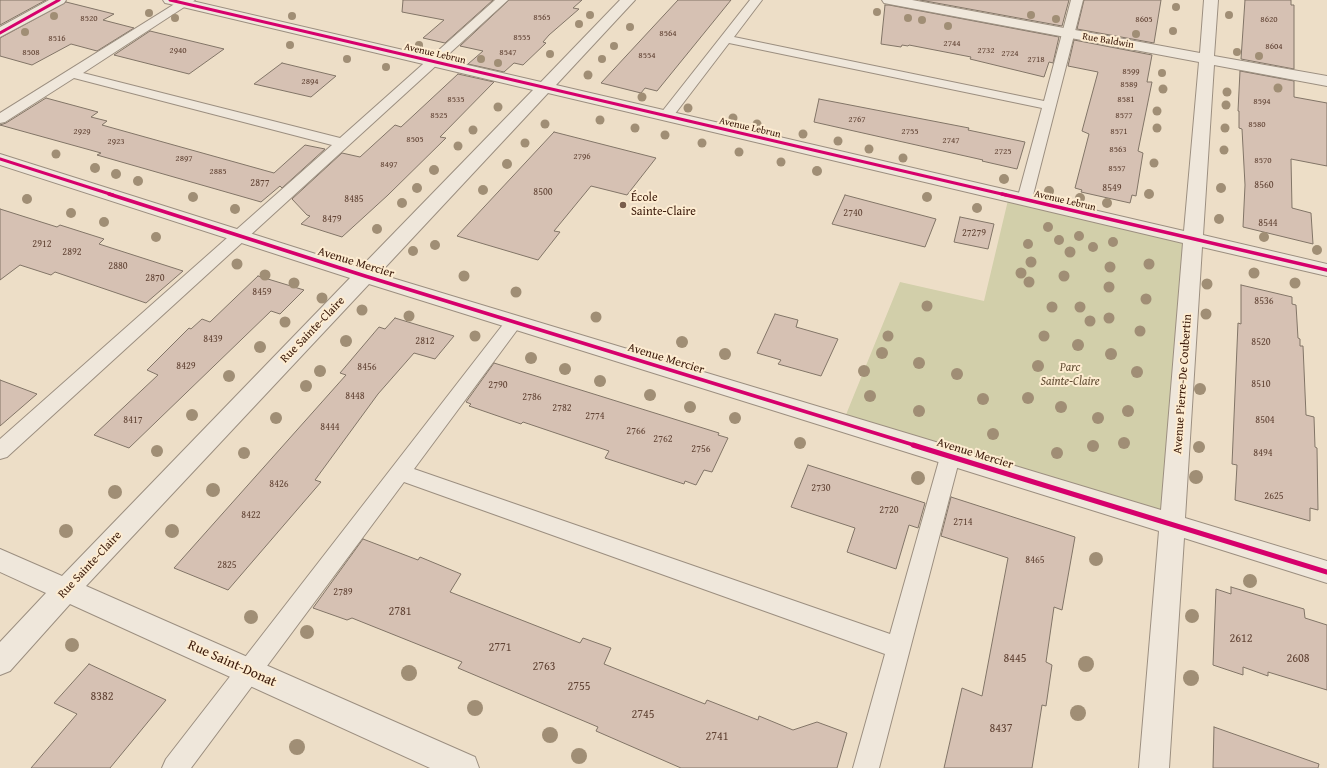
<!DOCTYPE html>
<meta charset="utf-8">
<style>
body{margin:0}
canvas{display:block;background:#eddec7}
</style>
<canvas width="1327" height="768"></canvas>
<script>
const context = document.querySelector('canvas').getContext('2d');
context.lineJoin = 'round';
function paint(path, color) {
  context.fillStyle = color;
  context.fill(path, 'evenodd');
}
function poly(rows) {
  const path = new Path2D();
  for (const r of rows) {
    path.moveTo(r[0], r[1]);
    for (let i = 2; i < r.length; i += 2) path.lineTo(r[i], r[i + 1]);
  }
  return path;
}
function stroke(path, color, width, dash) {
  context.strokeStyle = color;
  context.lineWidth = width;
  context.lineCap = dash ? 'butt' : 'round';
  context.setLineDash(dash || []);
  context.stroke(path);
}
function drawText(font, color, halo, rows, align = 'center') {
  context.font = font + ' "Gentium Book Plus",serif';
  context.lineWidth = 4;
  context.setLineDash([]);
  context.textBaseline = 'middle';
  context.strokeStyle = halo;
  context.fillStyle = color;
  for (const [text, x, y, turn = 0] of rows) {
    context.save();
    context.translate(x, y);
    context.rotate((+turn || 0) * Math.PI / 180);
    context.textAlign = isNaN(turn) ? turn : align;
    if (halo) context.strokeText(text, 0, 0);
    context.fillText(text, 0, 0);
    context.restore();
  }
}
paint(poly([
 [1009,196,1193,239,1172,525,843,422,900,282,984,301]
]), '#d2cfaa');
const building = poly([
 [0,0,46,0,0,25,0,0],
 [403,0,493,0,445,43,423,38,444,20,402,12,403,0],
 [509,0,582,0,573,8,579,9,549,35,543,42,546,43,523,65,514,63,504,72,468,64,483,51,460,46,509,0],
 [678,0,731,0,657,91,645,88,641,93,601,83,678,0],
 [920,0,1069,0,1062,26,920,0],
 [1084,0,1161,0,1154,43,1077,29,1084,0],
 [1245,0,1291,0,1291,5,1294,5,1294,69,1241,59,1245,0],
 [66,2,114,14,103,20,134,28,97,51,71,44,32,65,0,56,0,38,66,2],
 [885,5,889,5,1059,37,1053,63,1049,62,1044,77,970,59,971,57,909,45,908,46,902,45,901,47,881,44,885,5],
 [150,31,224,49,189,74,114,55,150,31],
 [1074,40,1152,55,1147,82,1152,82,1138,151,1143,153,1136,196,1132,195,1130,203,1081,192,1082,190,1075,188,1089,134,1082,131,1098,72,1068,66,1074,40],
 [282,63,336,76,311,97,254,84,282,63],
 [1240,71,1294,81,1294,97,1327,103,1327,166,1291,159,1292,208,1311,213,1313,244,1243,227,1245,185,1242,129,1239,128,1239,111,1238,111,1240,71],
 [458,74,494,82,440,137,446,138,388,195,342,237,301,224,310,216,307,215,292,199,342,153,360,157,395,125,401,127,458,74],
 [46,98,98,112,91,117,107,121,102,125,274,173,305,145,325,149,282,188,280,186,261,202,97,155,101,153,0,125,6,123,46,98],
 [819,99,969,128,968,130,1025,142,1017,169,982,161,983,160,814,122,819,99],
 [554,132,656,158,627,195,591,186,554,231,560,232,538,260,457,236,554,132],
 [845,195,936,219,925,247,832,224,845,195],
 [0,209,57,227,60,225,104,239,99,244,183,271,146,303,55,272,51,275,20,265,0,280,0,209],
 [960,217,994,224,988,249,954,242,960,217],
 [258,276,304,290,280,314,271,311,129,448,94,435,158,375,147,370,189,328,191,329,202,319,210,322,258,276],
 [1241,285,1292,297,1292,304,1296,305,1298,338,1300,339,1300,346,1303,346,1306,415,1314,417,1315,447,1317,448,1318,510,1310,508,1310,521,1235,500,1237,465,1232,464,1238,323,1241,324,1241,285],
 [775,314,798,320,796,327,838,339,821,376,778,364,781,360,757,353,775,314],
 [395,318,454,336,435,359,414,353,378,394,315,480,321,482,228,590,174,568,346,375,340,373,379,327,385,329,395,318],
 [494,363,719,433,718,435,728,438,712,472,704,470,696,485,685,481,684,484,605,458,609,451,523,422,521,424,469,406,471,404,466,402,494,363],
 [0,380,37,394,0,426,0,380],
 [808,465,925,503,918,528,909,525,896,569,847,552,855,528,791,507,808,465],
 [951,497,1075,537,1062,610,1054,607,1046,662,1052,665,1046,706,1042,705,1032,768,944,768,962,688,982,696,1008,558,941,536,951,497],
 [363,539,418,560,420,557,461,574,450,592,580,643,583,638,611,648,604,664,705,704,707,700,758,720,759,716,793,730,817,722,847,733,837,768,681,768,596,731,598,727,458,668,462,662,352,618,347,620,313,608,363,539],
 [1231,587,1304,609,1305,618,1327,625,1327,690,1268,672,1268,676,1243,667,1243,675,1213,665,1216,589,1231,594,1231,587],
 [89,664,166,700,110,768,31,768,77,714,54,703,89,664],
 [1214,727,1319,764,1318,768,1213,768,1214,727]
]);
paint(building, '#d6c1b3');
stroke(building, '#827567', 1);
const service = poly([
 [181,0,195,0,83,73,340,138,495,0,508,0,7,457,0,459,0,439,332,145,74,78,5,122,0,123,0,113,181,0],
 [750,0,762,0,734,37,1044,101,1071,0,1083,0,1031,203,1019,203,1017,200,1042,108,729,43,671,119,661,119,659,116,661,113,750,0],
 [514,316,520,318,523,322,520,326,414,469,890,634,940,457,943,451,950,449,957,451,960,457,879,768,853,768,885,654,404,482,191,768,162,768,166,759,508,318,514,316]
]);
const minor = poly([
 [49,0,66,0,64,3,0,37,0,27,49,0],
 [163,0,188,0,541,82,620,0,635,0,556,85,1184,231,1199,62,889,4,884,3,882,0,912,0,1200,53,1204,0,1218,0,1214,56,1327,76,1327,86,1214,65,1203,235,1327,264,1327,276,1202,247,1185,518,1327,561,1327,583,1184,538,1169,768,1139,768,1159,531,369,284,86,586,475,757,479,768,430,768,70,604,10,671,0,675,0,642,46,593,0,572,0,549,62,576,350,278,0,165,0,154,360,268,533,90,170,4,165,3,163,0],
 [548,93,1183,243,1161,510,379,274,548,93]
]);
stroke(service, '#9c8f80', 2);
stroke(minor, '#9c8f80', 2);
paint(service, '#efe7db');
paint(minor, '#efe7db');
stroke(poly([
 [170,0,1006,195],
 [0,33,59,0],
 [0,159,113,195]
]), '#d6006c', 3);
stroke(poly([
 [109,194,365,276,917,446],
 [1002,194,1327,270]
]), '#d6006c', 3.5);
stroke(poly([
 [913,445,1327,572]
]), '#d6006c', 5);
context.fillStyle = '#a08e75';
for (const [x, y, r] of [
 [1176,7,4],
 [877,12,4],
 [149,13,4],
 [590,15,4],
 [1031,15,4],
 [1229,15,4],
 [54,16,4],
 [292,16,4],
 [175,18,4],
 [908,18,4],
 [1056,19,4],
 [922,20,4],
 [579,24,4],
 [948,26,4],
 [630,27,4],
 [1173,31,4],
 [25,32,4],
 [1136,34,4],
 [290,45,4],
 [419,45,4],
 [614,46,4],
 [1237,52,4],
 [550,54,4],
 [1259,56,4],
 [347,59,4],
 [481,59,4],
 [602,59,4],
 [498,63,4],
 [386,67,4],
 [1162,73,4],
 [588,75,4.5],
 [1278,88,4.5],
 [1163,89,4.5],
 [1227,92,4.5],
 [642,97,4.5],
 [1226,105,4.5],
 [498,107,4.5],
 [688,108,4.5],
 [1157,111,4.5],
 [733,118,4.5],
 [600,120,4.5],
 [545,124,4.5],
 [757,124,4.5],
 [635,128,4.5],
 [1157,128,4.5],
 [1225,128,4.5],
 [473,130,4.5],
 [803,134,4.5],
 [665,135,4.5],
 [838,141,4.5],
 [525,143,4.5],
 [702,143,4.5],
 [458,146,4.5],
 [869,149,4.5],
 [1224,150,4.5],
 [739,152,4.5],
 [56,154,4.5],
 [903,158,4.5],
 [781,162,4.5],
 [1154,163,4.5],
 [507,164,5],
 [95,168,5],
 [434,170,5],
 [817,171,5],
 [116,174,5],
 [1004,179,5],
 [138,181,5],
 [417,188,5],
 [1221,188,5],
 [483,190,5],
 [1049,191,5],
 [1149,194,5],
 [193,197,5],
 [927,197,5],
 [1080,198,5],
 [27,199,5],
 [402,203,5],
 [1107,203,5],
 [977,208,5],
 [235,209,5],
 [71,213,5],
 [1219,219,5],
 [104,222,5],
 [1048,227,5],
 [377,229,5],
 [1079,236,5],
 [156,237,5],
 [1264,237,5],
 [1059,240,5],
 [1113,242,5],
 [1028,244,5],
 [435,245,5],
 [1093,247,5],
 [1317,250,5],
 [413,251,5],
 [1070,252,5.5],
 [1031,262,5.5],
 [237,264,5.5],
 [1149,264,5.5],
 [1110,267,5.5],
 [1021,273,5.5],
 [1254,273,5.5],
 [265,275,5.5],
 [464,276,5.5],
 [1064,276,5.5],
 [1029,282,5.5],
 [294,283,5.5],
 [1295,283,5.5],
 [1207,284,5.5],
 [1109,287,5.5],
 [516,292,5.5],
 [322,298,5.5],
 [1146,299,5.5],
 [927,306,5.5],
 [1052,307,5.5],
 [1080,307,5.5],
 [362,310,5.5],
 [1206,314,5.5],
 [409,316,5.5],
 [596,317,5.5],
 [1109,318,5.5],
 [1090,321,5.5],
 [285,322,5.5],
 [1140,331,5.5],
 [475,336,5.5],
 [888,336,5.5],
 [1044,336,5.5],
 [346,341,6],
 [682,342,6],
 [1078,345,6],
 [260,347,6],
 [882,353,6],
 [725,354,6],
 [1111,354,6],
 [531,358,6],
 [919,363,6],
 [1038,366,6],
 [565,369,6],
 [320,371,6],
 [864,371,6],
 [1137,372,6],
 [957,374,6],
 [229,376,6],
 [600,381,6],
 [306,386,6],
 [1200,389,6],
 [650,395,6],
 [870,396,6],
 [1028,398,6],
 [983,399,6],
 [690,407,6],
 [1061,407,6],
 [919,411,6],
 [1128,411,6],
 [192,415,6],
 [276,418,6],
 [735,418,6],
 [1098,418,6],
 [993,434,6],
 [800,443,6],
 [1124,443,6],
 [1093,446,6],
 [1199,447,6],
 [157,451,6],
 [244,453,6],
 [1057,453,6],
 [1196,477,7],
 [918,478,7],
 [213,490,7],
 [115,492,7],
 [66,531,7],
 [172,531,7],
 [1096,559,7],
 [1250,581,7],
 [1192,616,7],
 [251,617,7],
 [307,632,7],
 [72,645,7],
 [1086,664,8],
 [409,673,8],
 [1191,678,8],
 [475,708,8],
 [1078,713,8],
 [550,735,8],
 [297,747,8],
 [579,756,8]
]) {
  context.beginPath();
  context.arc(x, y, r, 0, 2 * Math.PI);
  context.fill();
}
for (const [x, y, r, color] of [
 [623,205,4,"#795e4c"]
]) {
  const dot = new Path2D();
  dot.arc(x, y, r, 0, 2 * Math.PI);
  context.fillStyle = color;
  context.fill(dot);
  stroke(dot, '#fdecd1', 1.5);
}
drawText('9px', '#614334', null, [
 ["8565",542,18],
 ["8520",89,19],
 ["8605",1144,20],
 ["8620",1269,20],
 ["8564",668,34],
 ["8555",522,38],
 ["8516",57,39],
 ["2744",952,44],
 ["8604",1274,47],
 ["2940",178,51],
 ["2732",986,51],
 ["8508",31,53],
 ["8547",508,53],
 ["2724",1010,54],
 ["8554",647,56],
 ["2718",1036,60],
 ["8599",1131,72],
 ["2894",310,82],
 ["8589",1129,85],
 ["8535",456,100],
 ["8581",1126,100],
 ["8594",1262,102],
 ["8525",439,116],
 ["8577",1124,116],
 ["2767",857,120],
 ["8580",1257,125],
 ["2929",82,132],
 ["2755",910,132],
 ["8571",1119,132],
 ["8505",415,140],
 ["2747",951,141],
 ["2923",116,142],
 ["8563",1118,150],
 ["2725",1003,152],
 ["2796",582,157],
 ["2897",184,159],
 ["8570",1263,161],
 ["8497",389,165],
 ["8557",1117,169],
 ["2885",218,172]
]);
drawText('10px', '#3a1909', '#fdecd1', [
 ["Rue Baldwin",1108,41,10],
 ["Avenue Lebrun",435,54,13],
 ["Avenue Lebrun",750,128,13],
 ["Avenue Lebrun",1065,201,13]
]);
drawText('10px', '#614334', null, [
 ["2877",260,183],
 ["8560",1264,185],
 ["8549",1112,188],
 ["8500",543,192],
 ["8485",354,199],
 ["2740",853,213],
 ["8479",332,219],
 ["8544",1268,223],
 ["27279",974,233],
 ["2912",42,244],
 ["2892",72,252],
 ["2880",118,266],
 ["2870",155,278],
 ["8459",262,292],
 ["8536",1264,301],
 ["8439",213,339],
 ["2812",425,341],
 ["8520",1261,342],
 ["8429",186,366],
 ["8456",367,367],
 ["8510",1261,384],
 ["2790",498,385],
 ["8448",355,396],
 ["2786",532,397],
 ["2782",562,408],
 ["2774",595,416],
 ["8417",133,420],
 ["8504",1265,420],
 ["8444",330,427],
 ["2766",636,431],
 ["2762",663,439],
 ["2756",701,449],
 ["8494",1263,453],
 ["8426",279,484],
 ["2730",821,488],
 ["2625",1274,496],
 ["2720",889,510],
 ["8422",251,515],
 ["2714",963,522],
 ["8465",1035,560],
 ["2825",227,565],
 ["2789",343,592]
]);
drawText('12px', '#3a1909', '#fdecd1', [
 ["École",631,198],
 ["Sainte-Claire",631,212]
], 'left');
drawText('12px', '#3a1909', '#fdecd1', [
 ["Avenue Mercier",356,263,17],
 ["Rue Sainte-Claire",313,330,-46],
 ["Avenue Mercier",666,359,17],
 ["Avenue Pierre-De Coubertin",1183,384,-86],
 ["Avenue Mercier",975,454,17],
 ["Rue Sainte-Claire",90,565,-47]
]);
drawText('italic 12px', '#614c32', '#fdecd1', [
 ["Parc",1070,368],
 ["Sainte-Claire",1070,382]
]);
drawText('12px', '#614334', null, [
 ["2781",400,612],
 ["2612",1241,639],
 ["2771",500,648],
 ["8445",1015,659],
 ["2608",1298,659],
 ["2763",544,667],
 ["2755",579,687],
 ["8382",102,697],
 ["2745",643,715],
 ["8437",1001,729],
 ["2741",717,737]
]);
drawText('14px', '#3a1909', '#fdecd1', [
 ["Rue Saint-Donat",232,664,24]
]);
</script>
